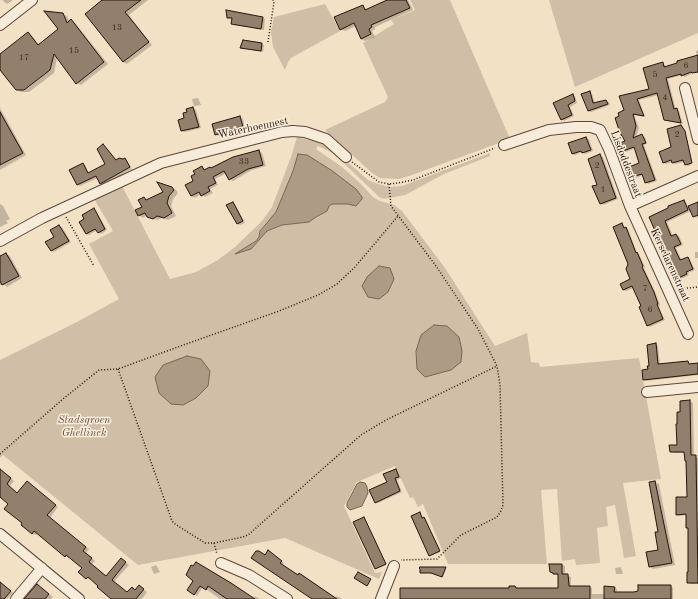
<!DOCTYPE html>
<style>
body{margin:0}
canvas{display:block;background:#f3e1c6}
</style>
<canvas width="698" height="599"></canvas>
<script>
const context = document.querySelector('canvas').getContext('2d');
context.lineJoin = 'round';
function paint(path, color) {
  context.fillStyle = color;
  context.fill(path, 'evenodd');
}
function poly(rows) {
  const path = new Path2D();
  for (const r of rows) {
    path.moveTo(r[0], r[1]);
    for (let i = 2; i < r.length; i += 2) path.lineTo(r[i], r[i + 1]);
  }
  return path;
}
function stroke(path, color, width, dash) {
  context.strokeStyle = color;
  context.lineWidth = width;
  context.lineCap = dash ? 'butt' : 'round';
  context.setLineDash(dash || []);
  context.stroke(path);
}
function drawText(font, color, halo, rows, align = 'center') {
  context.font = font + ' "Old Standard TT",serif';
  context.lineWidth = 3;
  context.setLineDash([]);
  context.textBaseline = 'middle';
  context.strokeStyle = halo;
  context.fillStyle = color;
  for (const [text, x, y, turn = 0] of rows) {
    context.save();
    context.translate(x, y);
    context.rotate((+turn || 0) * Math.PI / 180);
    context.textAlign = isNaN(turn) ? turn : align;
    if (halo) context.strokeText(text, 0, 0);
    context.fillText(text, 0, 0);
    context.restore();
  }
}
paint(poly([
 [410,0,450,0,510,139,409,176,399,179,380,178,372,173,325,130,385,102,388,97,363,43,394,24,391,20,415,10],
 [549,0,698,0,698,33,575,87],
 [325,4,340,31,291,58,288,62,285,70,273,47,271,32,274,17],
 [297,137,322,143,335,151,368,180,381,185,391,187,402,186,490,153,490,156,444,174,405,195,384,199,379,197,374,192,333,153,318,146,316,149,342,167,361,184,373,197,380,201,394,205,402,211,445,268,495,346,527,333,531,362,539,363,540,367,639,358,661,479,623,483,636,556,624,558,615,505,606,507,608,526,597,528,600,563,576,565,575,559,562,561,557,489,541,490,547,564,448,564,423,504,418,507,413,497,410,498,395,466,357,482,344,506,375,573,382,572,379,579,285,538,138,565,3,455,0,458,0,360,75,323,119,299,89,244,113,231,93,197,121,184,170,279,196,272,218,260,235,247,262,221,272,207,291,157],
 [299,154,331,170,356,189,356,206,348,204,332,204,329,206,327,211,316,217,309,222,282,225,267,231,251,249,238,253,256,241,259,237,260,230,276,212,293,171]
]), '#d0bea6');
const water = poly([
 [298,154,307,155,331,170,356,189,362,197,362,199,356,206,348,204,332,204,329,206,327,211,316,217,309,222,282,225,267,231,251,249,235,254,256,241,259,237,260,231,276,212,293,171,298,154],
 [379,266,390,268,394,279,388,292,379,299,368,297,362,286,367,277,379,266],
 [434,325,447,326,459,337,462,351,461,362,451,370,425,377,417,369,416,351,421,335,434,325],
 [187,356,201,359,210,371,208,386,196,398,183,405,171,404,159,393,155,377,163,365,187,356],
 [360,482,365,483,367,487,368,493,362,506,350,510,347,507,347,503,357,484,360,482]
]);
paint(water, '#ae9b86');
stroke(water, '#786555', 1);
paint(poly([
 [2,0,13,0,7,4],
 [104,0,148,0,129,15,152,45,127,64,123,62],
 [390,0,408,0,413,10,375,27,375,29,372,31,375,37,365,41,361,39,356,26,345,31,341,29,363,6,367,10],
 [227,12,263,18,265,19,264,30,235,25,233,23,233,19,228,17],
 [63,14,67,16,70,22,71,20,75,23,108,64,81,85,77,83,57,58,54,73,29,92,21,92,17,90,0,69,0,55,28,33,32,36,40,46,60,30],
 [262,44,264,45,263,52,241,48],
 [698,50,698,73,693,73,685,77,682,75,668,79,676,110,679,111,683,124,665,119,659,95,639,100,645,117,634,115,639,128,636,138,642,136,645,137,647,144,644,145,657,181,648,184,646,182,643,175,636,178,633,176,641,163,635,148,626,152,624,151,627,141,626,111,620,97,650,90,662,63,665,65,666,67,697,57,696,51],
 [590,92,592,94,595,103,606,101,609,102,610,105,591,112,588,111],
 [572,95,575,96,577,103,570,107,574,116,564,121,561,119],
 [198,98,201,105,194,106,192,99],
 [0,108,26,155,0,170],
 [193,108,196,110,201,128,185,132,182,131,179,120,185,119,188,113],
 [240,117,243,119,245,129,219,136,216,134],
 [681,126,684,128,682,128,691,165,688,166,685,164,685,162,675,164,672,162,666,164,664,163,673,148],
 [586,138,589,139,593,151,585,154,582,152,575,155,573,154],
 [103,145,117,161,125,159,127,161,132,169,104,185,101,183,98,178,80,186,77,184,83,164,85,165,89,174,107,164],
 [259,151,262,153,266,166,252,170,233,181,230,179,227,173,215,179,218,185,210,189,213,193,205,197,201,194,195,198,191,196,196,175,202,168,205,169,212,169],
 [600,155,603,157,618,199,603,205,600,203,598,185],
 [172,188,176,190,178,193,173,199,171,206,176,216,168,220,162,218,157,220,147,215,143,218,139,215,143,207,144,198,148,200],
 [684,201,686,202,688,207,698,203,698,217,696,218,694,216,691,211,667,222,673,236,676,235,679,236,683,245,676,248,682,261,688,258,690,260,695,270,688,273,689,275,680,280,677,278,650,217],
 [233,203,235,204,245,223,240,225,238,224,228,206],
 [0,204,3,206,10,219,6,221,8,223,0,227],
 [94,209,96,211,107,230,101,234,97,230,89,235,86,234,85,219],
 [622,225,628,229,637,253,639,254,645,267,644,268,656,294,660,305,658,306,665,320,650,327,647,325,642,307,634,288,626,291,623,290,631,280],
 [59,226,62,227,71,242,54,252,51,251],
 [695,252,698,252,698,258,695,258],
 [6,254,10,256,22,278,7,287,3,284,0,285,0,257],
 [656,344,658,346,660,365,688,362,691,365,698,364,698,375,646,381,644,380,650,366],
 [681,401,690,401,693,403,694,456,698,458,698,584,690,584,688,582,689,573,689,529,687,528,687,515,679,516,677,514,688,498,687,469,685,453,674,453,671,451,678,446],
 [396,470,398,472,401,478,397,480,402,492,378,503,376,502],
 [0,473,5,473,14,481,9,487,18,494,30,484,58,507,50,518,89,549,86,553,95,561,91,565,107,577,124,561,129,565,114,582,128,593,132,588,136,591,143,589,147,592,142,599,113,599,91,579,90,580,80,572,83,568,70,557,69,558,66,556,38,533,36,535,32,534,10,504,0,496],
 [655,482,659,484,675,565,653,569,650,567,659,551,659,533,650,483],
 [420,513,423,519,425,519,440,552,431,556,413,516],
 [364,518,386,565,377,569,354,522],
 [271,553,284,563,282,565,335,598,337,596,342,599,316,599,265,556],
 [156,565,160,572,154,574,151,567],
 [550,565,562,565,565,566,565,575,571,577,571,587,589,587,592,588,592,594,605,594,614,588,617,589,617,593,639,592,671,586,673,588,673,599,400,599,510,589,515,587,518,588,559,589,559,575,556,575,551,572],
 [621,567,623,574,616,574,615,568],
 [421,568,446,568,446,569,443,577,433,573,422,573],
 [194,580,254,599,255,596,260,599,220,599,203,587,197,596,194,594],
 [0,582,13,593,7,599,5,599,0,595],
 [41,588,53,597,51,599,26,599]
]), '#0003');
const building = poly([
 [102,0,141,0,125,12,149,42,123,62,85,14,102,0],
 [387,0,406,0,410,8,371,25,372,27,369,29,371,34,361,39,354,23,340,30,334,17,363,5,365,10,387,0],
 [226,10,263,17,261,29,231,24,232,18,227,18,226,10],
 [44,11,63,13,67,23,71,19,104,62,76,84,54,54,50,70,24,90,16,90,0,70,0,54,28,32,38,45,58,29,44,11],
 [243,40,262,43,261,51,240,48,243,40],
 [698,55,698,72,692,73,691,72,681,76,681,74,666,78,674,109,677,108,681,123,664,120,657,93,637,99,644,116,633,114,636,126,633,138,642,134,646,143,642,144,655,180,645,183,642,174,632,177,629,167,639,163,634,147,623,151,620,143,625,141,620,133,615,118,619,116,618,113,624,110,619,96,649,89,643,68,663,62,664,67,677,63,677,61,698,55],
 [590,91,593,103,606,100,608,104,588,111,581,94,590,91],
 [573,94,575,101,568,105,572,115,561,120,553,103,573,94],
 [193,107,199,127,181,131,178,120,184,118,183,113,187,112,186,109,193,107],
 [0,112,23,153,0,165,0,112],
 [240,116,243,127,215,135,212,124,240,116],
 [681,125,685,131,692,163,685,165,683,160,672,163,671,160,663,163,659,152,671,147,667,129,681,125],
 [586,137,591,150,582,153,581,151,572,154,568,143,586,137],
 [103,144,116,160,119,158,123,159,125,158,130,167,100,184,96,176,77,185,69,170,83,163,88,173,105,164,97,149,103,144],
 [259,150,263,165,248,169,229,180,224,171,213,177,216,183,208,187,210,191,201,196,199,192,191,196,185,185,193,181,191,176,195,174,193,171,202,166,204,170,210,167,211,168,233,157,259,150],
 [600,154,616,198,600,204,592,186,597,185,588,159,600,154],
 [157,182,172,187,174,190,169,196,167,203,172,213,164,218,157,216,153,219,147,217,145,213,138,216,135,210,142,207,138,200,144,197,146,200,163,192,157,182],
 [684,200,688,210,665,221,671,236,676,234,681,244,674,247,680,260,688,257,693,269,686,272,687,274,676,279,649,217,668,208,668,206,684,200],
 [233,202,243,221,237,224,226,205,233,202],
 [698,202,698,215,693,217,688,206,698,202],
 [94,208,105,229,98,233,95,229,86,234,79,222,84,219,82,215,94,208],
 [622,223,624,228,626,227,636,253,637,252,643,266,642,267,654,292,658,304,657,304,663,319,647,326,639,307,641,306,632,286,623,290,620,284,630,279,626,269,628,264,613,227,622,223],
 [59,225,69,241,51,251,45,242,54,237,50,230,59,225],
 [6,253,19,276,2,285,0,281,0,256,6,253],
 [656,343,658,364,688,361,689,364,698,363,698,374,643,380,642,370,648,369,647,366,649,366,647,345,656,343],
 [690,400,691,455,696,455,698,583,687,583,687,572,688,572,688,528,686,528,686,514,676,515,676,497,687,497,686,461,685,461,684,452,670,452,669,445,677,445,676,424,677,424,677,412,680,412,680,401,690,400],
 [0,469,11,478,7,484,17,493,27,481,56,505,47,515,86,547,83,551,92,558,89,562,106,576,121,558,126,562,112,580,127,592,132,587,135,590,139,585,144,589,136,599,111,599,97,587,98,586,88,577,86,579,78,572,82,568,66,555,65,557,34,531,32,534,21,525,22,523,4,509,8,504,0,497,0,469],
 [396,469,399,477,395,478,400,491,375,503,369,490,387,482,383,474,396,469],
 [655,481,672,563,649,567,646,552,658,550,655,532,658,532,649,482,655,481],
 [420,512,422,518,424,517,440,551,429,556,411,516,420,512],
 [364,517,386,564,375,569,353,522,364,517],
 [268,550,282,561,280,563,298,575,299,573,337,599,312,599,251,558,256,551,259,551,265,555,268,550],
 [196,562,231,583,255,599,227,599,208,586,206,590,200,586,194,595,187,590,193,581,186,575,191,565,193,566,196,562],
 [549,564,562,564,562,574,568,574,569,586,590,586,590,599,400,599,400,588,509,588,509,586,515,586,516,588,558,588,558,574,553,574,553,573,550,572,549,564],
 [420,567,446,567,442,577,431,573,420,573,420,569,419,568,420,567],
 [358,572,371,579,367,586,354,578,358,572],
 [0,582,11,591,4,599,0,599,0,582],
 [37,584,49,594,45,599,24,599,37,584],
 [638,585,671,585,671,599,604,599,604,586,615,587,614,592,634,592,638,591,638,585]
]);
paint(building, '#927f6c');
stroke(building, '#28140b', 1);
const minor = poly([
 [0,25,32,0],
 [685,88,698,139],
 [504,145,549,130,576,127,591,127,600,130,609,149,630,206,688,334],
 [630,206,698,176],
 [0,241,42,218,161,163,282,132,293,131,305,132,326,139,346,157],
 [647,392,698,387],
 [0,534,79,599],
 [221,563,249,575,287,599],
 [16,599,42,568],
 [381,599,394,566]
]);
stroke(minor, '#5b473a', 12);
stroke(poly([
 [268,42,274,2,273,0],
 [352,162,379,182,389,184,398,183,413,180,495,148],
 [389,184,391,206,436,266,478,329,497,366,500,385,503,505,501,511,497,517,461,535,437,559,401,560],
 [66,217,94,266],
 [678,289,698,287],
 [118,369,172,521,175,524,205,543,214,543,243,537,248,535,361,435,386,420,497,366],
 [0,454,63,399,99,370,118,369,186,344,279,311,318,295,337,284,355,267,398,216],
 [214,543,217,554]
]), '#28140b', 1.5, [1, 2]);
stroke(minor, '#f7ecda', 10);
drawText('9px', '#422f23', null, [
 ["13",117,28],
 ["15",74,51],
 ["17",24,58],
 ["6",686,66],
 ["5",655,75],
 ["4",665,98],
 ["2",677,135],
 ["33",244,162],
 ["2",597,166],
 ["1",603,190],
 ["7",645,289],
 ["6",650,310]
]);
drawText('11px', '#28140b', '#f7ecda', [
 ["Waterhoennest",253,128,-12],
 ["Lisdoddestraat",626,164,69],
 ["Kerselarenstraat",670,265,65]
]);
drawText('italic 11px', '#635041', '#f7ecda', [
 ["Stadsgroen",84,420],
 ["Ghellinck",84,433]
]);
</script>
